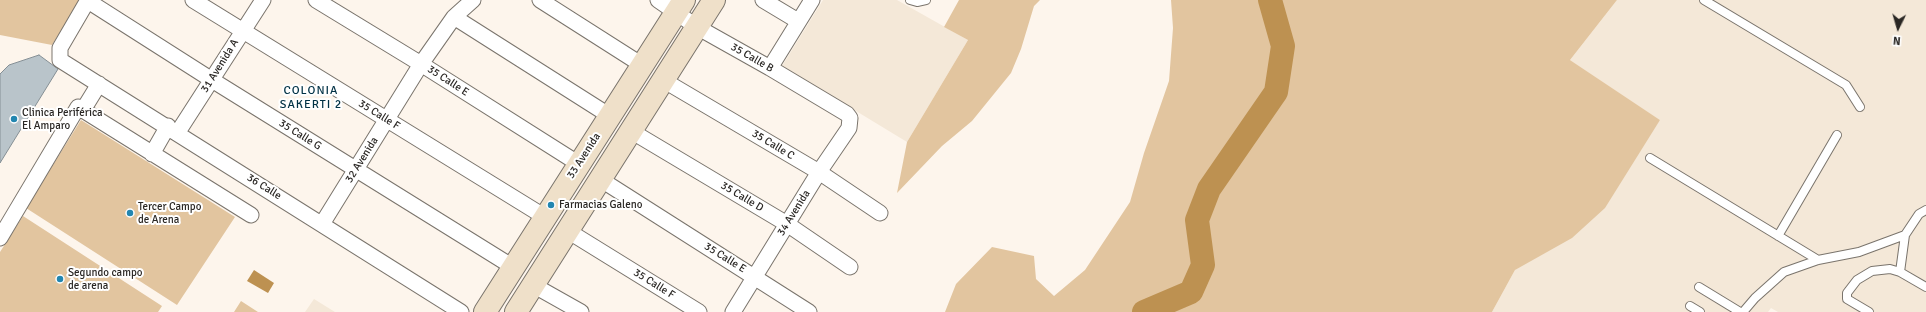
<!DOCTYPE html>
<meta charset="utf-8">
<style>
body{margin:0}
#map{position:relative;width:1926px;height:312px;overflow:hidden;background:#fdf5ec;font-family:Signika,sans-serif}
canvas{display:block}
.north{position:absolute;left:1878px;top:8px;width:40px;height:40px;-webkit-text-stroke:3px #fff;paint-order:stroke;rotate:185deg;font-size:11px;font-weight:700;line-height:16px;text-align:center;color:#2a2724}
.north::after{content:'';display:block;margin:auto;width:14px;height:18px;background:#2a2724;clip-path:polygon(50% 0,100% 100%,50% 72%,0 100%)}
</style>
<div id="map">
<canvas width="1926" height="312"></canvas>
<div class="north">N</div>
</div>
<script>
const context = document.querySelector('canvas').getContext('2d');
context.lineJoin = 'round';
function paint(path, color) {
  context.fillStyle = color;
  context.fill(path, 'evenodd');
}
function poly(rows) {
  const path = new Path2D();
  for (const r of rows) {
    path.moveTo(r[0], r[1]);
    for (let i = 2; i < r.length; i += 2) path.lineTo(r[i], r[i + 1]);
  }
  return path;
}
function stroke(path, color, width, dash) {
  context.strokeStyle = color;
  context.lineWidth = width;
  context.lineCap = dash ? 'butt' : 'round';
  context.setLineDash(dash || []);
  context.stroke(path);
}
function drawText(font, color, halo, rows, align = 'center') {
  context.font = font + ' Signika,sans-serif';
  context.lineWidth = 4;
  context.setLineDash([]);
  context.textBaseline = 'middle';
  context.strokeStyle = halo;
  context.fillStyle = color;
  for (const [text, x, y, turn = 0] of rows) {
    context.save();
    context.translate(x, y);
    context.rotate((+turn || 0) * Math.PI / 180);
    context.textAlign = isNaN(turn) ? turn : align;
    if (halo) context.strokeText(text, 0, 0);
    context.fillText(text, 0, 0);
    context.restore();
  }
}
paint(poly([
 [823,0,897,0,968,40,907,142,782,66],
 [1617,0,1926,0,1926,312,1778,312,1771,308,1768,312,1492,312,1515,270,1660,120,1570,60],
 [314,299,335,312,305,312]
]), '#f4e8d8');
paint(poly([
 [0,0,80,0,52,45,0,35],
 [959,0,1040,0,1034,6,1021,49,1011,73,972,121,942,146,897,193,907,142,968,40,944,27],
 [1171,0,1617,0,1570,60,1660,120,1605,208,1572,238,1515,270,1492,312,945,312,956,284,992,247,1034,256,1036,279,1054,296,1085,270,1130,202,1144,153,1169,81,1173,28],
 [81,120,235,217,177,305,26,208],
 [23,216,162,306,158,312,0,312,0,252],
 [241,301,258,312,234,312]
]), '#e2c59f');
paint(poly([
 [254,270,274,283,268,293,247,281]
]), '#bd9151');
stroke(poly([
 [1144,312,1191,292,1203,265,1197,220,1209,189,1276,92,1283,46,1270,0]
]), '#bd9151', 24);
const building = poly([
 [39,55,58,69,0,163,0,74,9,65,39,55]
]);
paint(building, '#b9c4ca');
stroke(building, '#858f95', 1);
const lane = poly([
 [910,0,917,2,926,0],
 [1704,0,1846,85,1860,107],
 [1650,158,1818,260],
 [1926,210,1919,214,1905,235,1900,272,1926,287],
 [1778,236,1837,135],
 [1699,287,1740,312],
 [1690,306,1700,312],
 [1743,312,1755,298,1784,272,1818,260,1859,252,1905,235],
 [1869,312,1847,299,1847,293,1857,280,1872,271,1890,269,1900,272]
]);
const street = poly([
 [88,0,60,48,60,60,461,312],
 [193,0,545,217],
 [316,0,421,64,579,164],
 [540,0,642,65],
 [658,0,697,27,770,68,847,114,850,118,849,128,819,172,733,312],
 [763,0,798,21],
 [88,1,212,80,513,267],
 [454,17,610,116],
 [770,68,812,0],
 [663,80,819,172,880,213],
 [83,110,99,84],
 [631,131,787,224,850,267],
 [178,132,263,0],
 [152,154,168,126],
 [600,179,809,312],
 [322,224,421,64,454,17,473,0],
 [568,231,699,312],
 [0,238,78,107,251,215],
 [533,285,581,312]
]);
const secondary = poly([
 [485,312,684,0],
 [516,312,714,0]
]);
stroke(lane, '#7a746c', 10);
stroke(street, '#7a746c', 17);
stroke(secondary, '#7a746c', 24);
stroke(lane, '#fff', 8);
stroke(street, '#fff', 15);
stroke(secondary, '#efe0c9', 22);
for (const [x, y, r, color] of [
 [14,119,4,"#2286b0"],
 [551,205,4,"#2286b0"],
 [130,213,4,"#2286b0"],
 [60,279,4,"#2286b0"]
]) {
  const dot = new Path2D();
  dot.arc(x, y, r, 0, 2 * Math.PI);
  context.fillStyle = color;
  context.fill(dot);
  stroke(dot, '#fff', 1.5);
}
drawText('11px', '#2a2724', '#fff', [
 ["35 Calle B",752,58,30],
 ["31 Avenida A",220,66,-58],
 ["35 Calle E",448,81,33],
 ["35 Calle F",379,115,32],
 ["35 Calle G",300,135,32],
 ["35 Calle C",773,145,31],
 ["33 Avenida",584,156,-57],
 ["32 Avenida",362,160,-58],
 ["36 Calle",264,187,32],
 ["35 Calle D",742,197,31],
 ["34 Avenida",794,213,-58],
 ["35 Calle E",725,258,32],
 ["35 Calle F",654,284,32]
]);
drawText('11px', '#2a2724', '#fff', [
 ["Clinica Periférica",22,113],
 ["El Amparo",22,126],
 ["Farmacias Galeno",559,205],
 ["Tercer Campo",138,207],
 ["de Arena",138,220],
 ["Segundo campo",68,273],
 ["de arena",68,286]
], 'left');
context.letterSpacing = '1px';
drawText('12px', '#003145', '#fff', [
 ["COLONIA",311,91],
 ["SAKERTI 2",311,105]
]);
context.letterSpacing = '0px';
</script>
